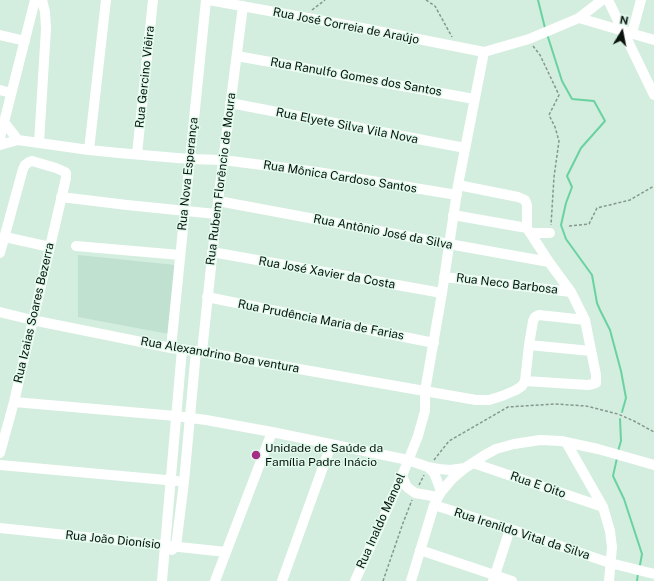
<!DOCTYPE html>
<meta charset="utf-8">
<style>
body{margin:0}
#map{position:relative;width:654px;height:581px;overflow:hidden;background:#d3eddf;font-family:"Public Sans",sans-serif}
canvas{display:block}
.north{position:absolute;left:602px;top:12px;width:40px;height:40px;-webkit-text-stroke:3px #e0faec;paint-order:stroke;rotate:10deg;font-size:11px;font-weight:700;line-height:16px;text-align:center;color:#0a130e}
.north::after{content:'';display:block;margin:auto;width:14px;height:18px;background:#0a130e;clip-path:polygon(50% 0,100% 100%,50% 72%,0 100%)}
</style>
<div id="map">
<canvas width="654" height="581"></canvas>
<div class="north">N</div>
</div>
<script>
const context = document.querySelector('canvas').getContext('2d');
context.lineJoin = 'round';
function paint(path, color) {
  context.fillStyle = color;
  context.fill(path, 'evenodd');
}
function poly(rows) {
  const path = new Path2D();
  for (const r of rows) {
    path.moveTo(r[0], r[1]);
    for (let i = 2; i < r.length; i += 2) path.lineTo(r[i], r[i + 1]);
  }
  return path;
}
function stroke(path, color, width, dash) {
  context.strokeStyle = color;
  context.lineWidth = width;
  context.lineCap = dash ? 'butt' : 'round';
  context.setLineDash(dash || []);
  context.stroke(path);
}
function drawText(font, color, halo, rows, align = 'center') {
  context.font = font + ' "Public Sans",sans-serif';
  context.lineWidth = 3;
  context.setLineDash([]);
  context.textBaseline = 'middle';
  context.strokeStyle = halo;
  context.fillStyle = color;
  for (const [text, x, y, turn = 0] of rows) {
    context.save();
    context.translate(x, y);
    context.rotate((+turn || 0) * Math.PI / 180);
    context.textAlign = isNaN(turn) ? turn : align;
    if (halo) context.strokeText(text, 0, 0);
    context.fillText(text, 0, 0);
    context.restore();
  }
}
paint(poly([
 [78,255,175,265,169,334,78,317]
]), '#c0e1cf');
stroke(poly([
 [538,0,545,28],
 [547,34,562,81,572,99,594,101,605,121,581,148,567,176,572,187,566,203,561,225,566,239,592,275,597,303,600,310,610,330,621,371,626,398,622,412],
 [618,451,621,441,620,419],
 [617,458,613,476,624,499,642,554,640,565],
 [637,581,638,573]
]), '#6ad2a1', 2);
stroke(poly([
 [426,0,435,6,452,37],
 [312,10,325,0],
 [533,46,540,55,559,95,549,115,555,127,559,141,554,177,551,225],
 [569,226,589,224,597,208,630,200,654,186],
 [434,460,449,441,508,407,555,404,586,406,618,414,634,421,654,432],
 [419,485,424,475],
 [383,581,403,523,412,500]
]), '#84978d', 1.5, [3, 2]);
stroke(poly([
 [209,0,357,27,484,52,529,39,579,18,602,0],
 [608,0,654,95],
 [579,18,654,40],
 [632,33,641,0],
 [0,35,25,41],
 [237,56,474,99],
 [0,90,11,93],
 [230,103,465,148],
 [4,122,18,140],
 [0,138,35,0],
 [39,143,46,29,45,12,42,0],
 [0,145,18,140,89,150,119,153,189,159,223,160,317,172,457,195],
 [89,150,106,0],
 [137,154,153,0],
 [61,197,127,205,216,214],
 [218,201,449,244,549,262],
 [453,215,527,228],
 [530,233,550,233],
 [5,237,50,247],
 [76,246,180,255],
 [212,252,442,293],
 [0,253,23,169,25,165,29,162,32,161,56,168,65,172,66,173,66,178,14,402,0,453],
 [444,277,571,292],
 [207,297,434,343],
 [0,312,32,320,171,348,202,352,476,400,489,400,502,396,516,390,522,386,525,381,588,385,593,384,596,383,596,375,585,320,571,292,549,262,527,228,527,205,525,200,518,197,458,185],
 [529,345,591,351],
 [171,348,206,0],
 [202,352,218,201,243,6],
 [525,381,529,345,533,321,535,317,539,315,585,320],
 [14,402,176,416,206,420,272,432,408,460,428,467,434,473,438,483,441,492],
 [566,442,603,507,610,531,612,547,609,581],
 [473,463,603,507],
 [0,465,177,481],
 [428,467,439,469,450,470,465,468],
 [402,476,407,487,415,493,438,497],
 [434,505,510,529,610,563,654,574],
 [0,528,226,552],
 [172,550,176,546,184,482,196,351],
 [420,550,512,581],
 [162,581,182,349],
 [215,581,272,432],
 [282,581,331,445],
 [355,581,402,476,418,436,421,425,425,411,425,391,442,293,458,185,484,52],
 [411,581,434,505,441,492,452,479,465,468,485,455,496,449,514,444,540,440,561,441,598,449,654,465],
 [493,581,510,529]
]), '#fff', 10);
for (const [x, y, r, color] of [
 [256,455,5,"#a52e84"]
]) {
  const dot = new Path2D();
  dot.arc(x, y, r, 0, 2 * Math.PI);
  context.fillStyle = color;
  context.fill(dot);
  stroke(dot, '#e0faec', 1.5);
}
drawText('12px', '#0a130e', '#e0faec', [
 ["Rua José Correia de Araújo",346,26,11],
 ["Rua Gercino Viêira",145,77,-84],
 ["Rua Ranulfo Gomes dos Santos",356,77,10],
 ["Rua Elyete Silva Vila Nova",347,126,11],
 ["Rua Nova Esperança",188,174,-84],
 ["Rua Mônica Cardoso Santos",340,177,9],
 ["Rua Rubem Florêncio de Moura",221,179,-83],
 ["Rua Antônio José da Silva",383,232,11],
 ["Rua José Xavier da Costa",327,273,10],
 ["Rua Neco Barbosa",507,284,7],
 ["Rua Izaias Soares Bezerra",34,313,-77],
 ["Rua Prudência Maria de Farias",321,320,11],
 ["Rua Alexandrino Boa ventura",220,355,10],
 ["Rua E Oito",538,485,19],
 ["Rua Inaldo Manoel",381,521,-66],
 ["Rua Irenildo Vital da Silva",522,534,18],
 ["Rua João Dionísio",113,540,6]
]);
drawText('12px', '#0a130e', '#e0faec', [
 ["Unidade de Saúde da",265,448],
 ["Família Padre Inácio",265,462]
], 'left');
</script>
